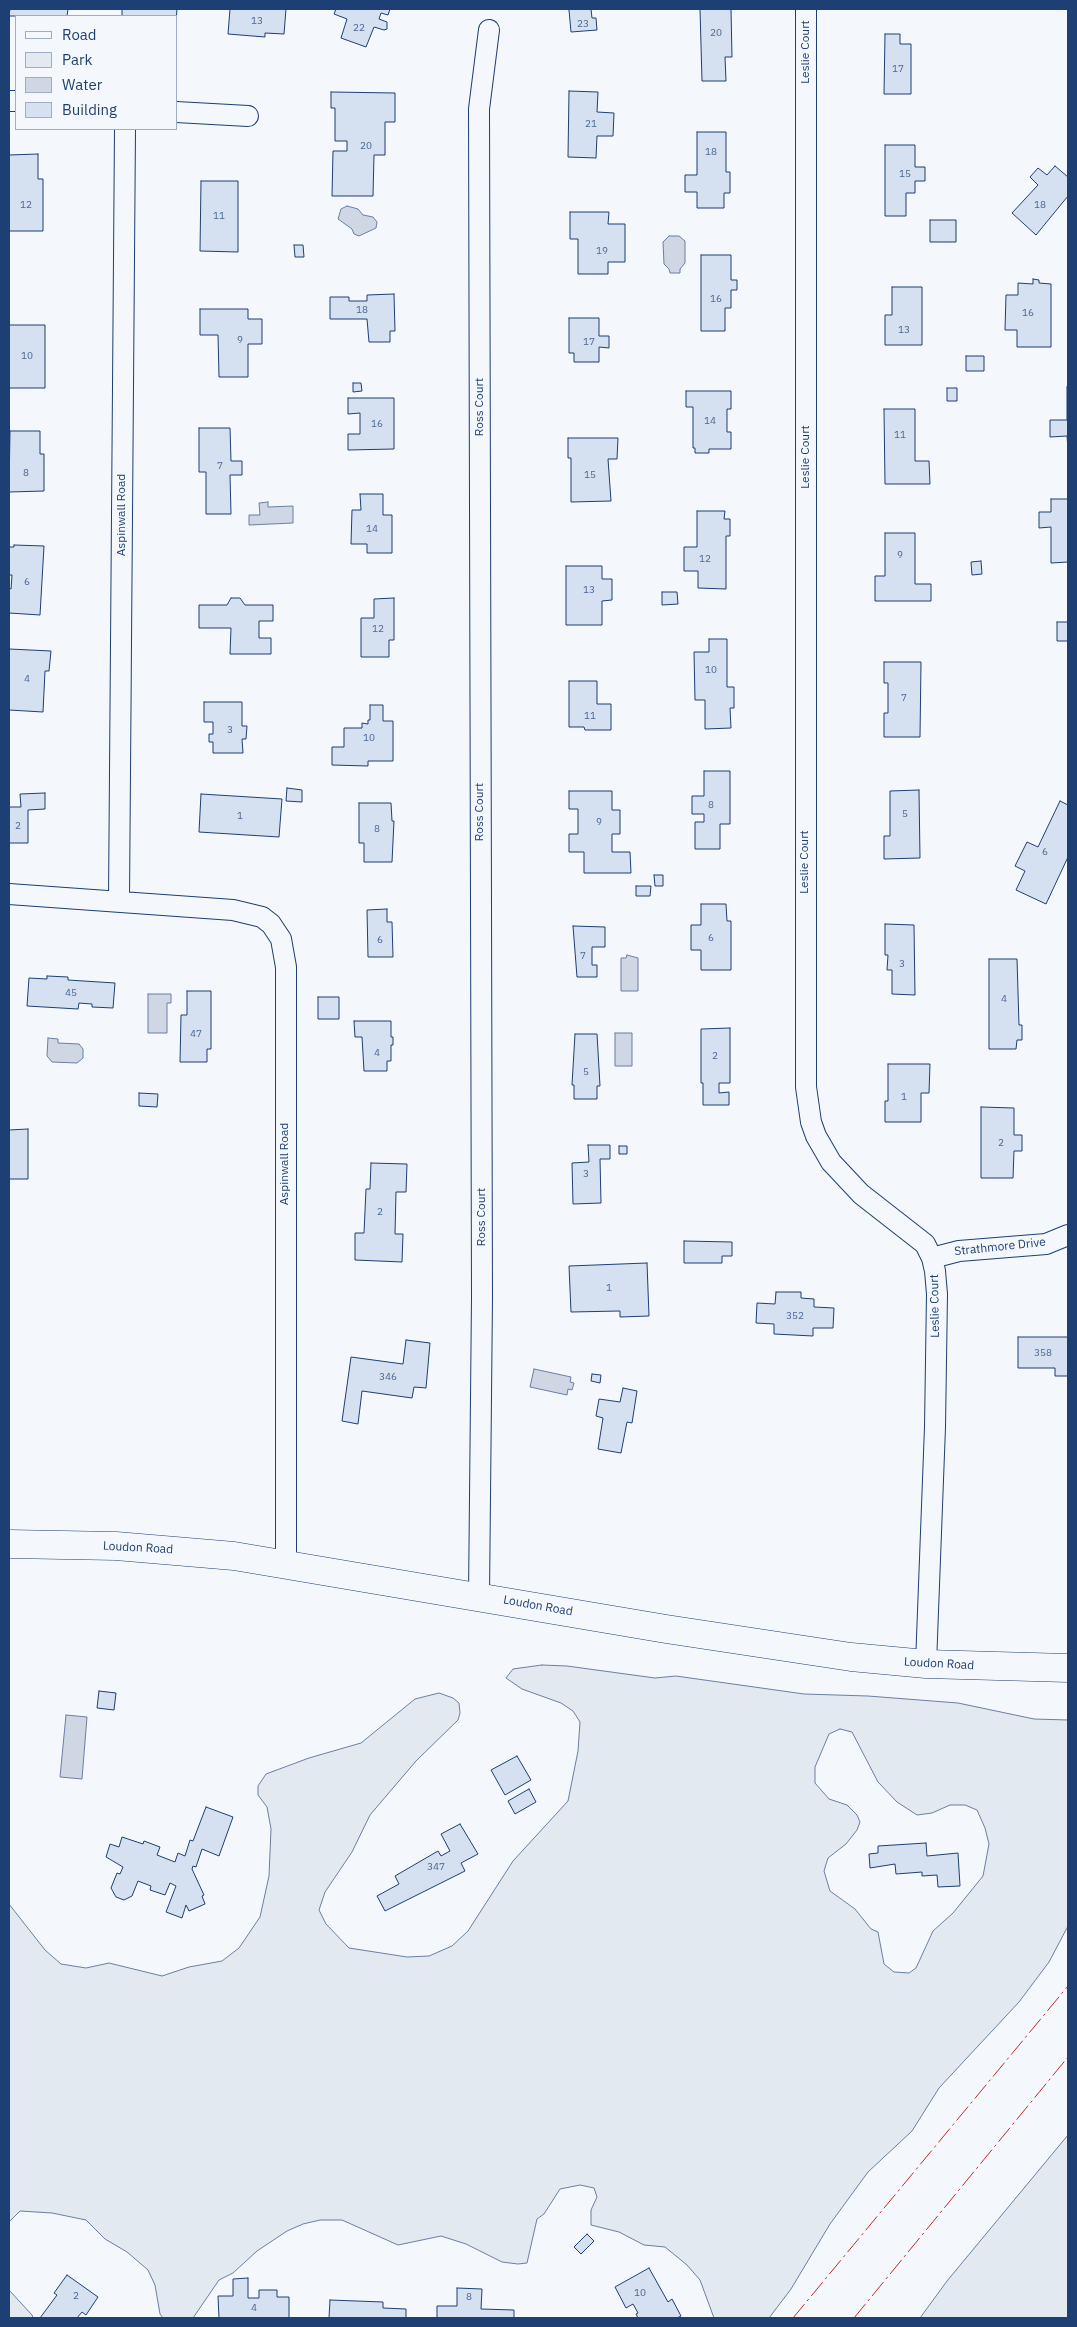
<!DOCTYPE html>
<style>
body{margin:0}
#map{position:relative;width:1077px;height:2327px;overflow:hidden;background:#f4f7fb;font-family:"IBM Plex Sans",sans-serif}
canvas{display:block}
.frame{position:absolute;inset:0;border:10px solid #1d3f73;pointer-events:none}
.legend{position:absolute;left:15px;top:15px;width:162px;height:115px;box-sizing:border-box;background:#f4f7fb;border:1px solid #9eadc5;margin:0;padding:6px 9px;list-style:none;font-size:15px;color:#1d3f73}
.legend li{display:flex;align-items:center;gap:10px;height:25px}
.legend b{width:25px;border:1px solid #9eadc5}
</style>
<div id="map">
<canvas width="1077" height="2327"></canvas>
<div class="frame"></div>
<ul class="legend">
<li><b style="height:6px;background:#f4f7fb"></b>Road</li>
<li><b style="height:14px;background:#e3e9f0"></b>Park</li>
<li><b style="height:14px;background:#cfd7e4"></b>Water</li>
<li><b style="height:14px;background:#d5e0f0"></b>Building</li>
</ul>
</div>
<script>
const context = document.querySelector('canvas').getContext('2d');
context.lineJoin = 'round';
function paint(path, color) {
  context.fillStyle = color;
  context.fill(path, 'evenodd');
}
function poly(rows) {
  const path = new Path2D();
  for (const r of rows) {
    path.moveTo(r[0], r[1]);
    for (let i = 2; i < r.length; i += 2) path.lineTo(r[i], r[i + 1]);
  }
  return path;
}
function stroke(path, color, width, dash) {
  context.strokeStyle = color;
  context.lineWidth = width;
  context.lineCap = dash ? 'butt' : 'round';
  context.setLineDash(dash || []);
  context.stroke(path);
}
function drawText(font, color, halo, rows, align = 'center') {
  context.font = font + ' "IBM Plex Sans",sans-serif';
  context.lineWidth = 4;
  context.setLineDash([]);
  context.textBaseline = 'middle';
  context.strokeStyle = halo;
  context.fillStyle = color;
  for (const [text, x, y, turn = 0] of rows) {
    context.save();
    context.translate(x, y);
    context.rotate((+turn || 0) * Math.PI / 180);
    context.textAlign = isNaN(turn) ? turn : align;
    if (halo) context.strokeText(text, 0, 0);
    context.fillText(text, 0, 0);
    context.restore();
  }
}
const green = poly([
 [542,1665,567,1666,655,1678,676,1676,804,1694,868,1696,958,1703,1034,1719,1068,1720,1068,1926,1049,1962,1019,2002,939,2088,912,2131,868,2172,830,2224,791,2289,769,2318,714,2318,700,2280,687,2265,665,2247,644,2245,619,2232,591,2225,591,2210,597,2197,594,2188,580,2185,560,2189,544,2214,537,2219,527,2263,518,2264,502,2262,466,2244,441,2236,398,2245,342,2220,320,2220,303,2224,287,2231,257,2251,233,2273,219,2280,193,2318,163,2318,160,2314,155,2285,148,2270,127,2252,105,2239,86,2220,52,2213,20,2211,9,2222,9,1904,45,1950,61,1964,86,1968,109,1963,162,1976,189,1967,222,1961,239,1948,260,1917,269,1876,271,1829,267,1807,258,1795,258,1786,266,1774,309,1758,361,1743,415,1699,439,1693,453,1698,459,1703,460,1713,458,1720,416,1761,370,1815,352,1852,325,1892,319,1910,326,1924,349,1948,407,1957,429,1956,452,1946,468,1931,513,1861,568,1801,578,1751,580,1722,573,1711,561,1703,522,1689,506,1678,513,1669,542,1665],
 [840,1729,852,1732,878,1782,897,1802,917,1815,932,1813,950,1805,965,1805,977,1810,985,1828,989,1844,983,1876,953,1913,933,1931,916,1968,909,1973,894,1972,884,1964,878,1932,871,1929,855,1909,830,1891,824,1871,828,1858,846,1844,857,1830,860,1822,857,1815,847,1805,829,1799,815,1783,815,1767,829,1734,840,1729],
 [1068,2135,1068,2318,920,2318,947,2281,1068,2135],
 [9,2290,32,2315,33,2318,9,2318,9,2290]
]);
paint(green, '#e3e9f0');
stroke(green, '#687fa3', 1);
const water = poly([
 [347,206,358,209,363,215,373,217,377,222,376,228,359,236,354,234,352,229,338,219,341,209,347,206],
 [669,236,679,236,685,241,685,263,680,269,680,273,670,273,669,269,664,264,663,242,669,236],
 [268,502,268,507,293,506,293,523,249,525,249,515,260,515,259,503,268,502],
 [627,955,638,958,638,991,621,991,621,958,626,958,627,955],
 [148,994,171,994,171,1003,167,1003,167,1033,148,1033,148,994],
 [615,1033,632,1033,632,1066,615,1066,615,1033],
 [48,1038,58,1039,58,1043,79,1044,83,1049,83,1058,77,1063,52,1062,47,1056,48,1038],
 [534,1369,571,1377,570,1382,574,1383,572,1390,568,1389,567,1395,530,1387,534,1369],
 [66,1715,87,1717,82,1779,60,1777,66,1715]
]);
paint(water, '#cfd7e4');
stroke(water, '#687fa3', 1);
const building = poly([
 [10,9,68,9,67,16,9,16,10,9],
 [122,9,177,9,176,21,176,16,122,16,122,9],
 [230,9,286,9,284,34,265,33,265,37,228,34,230,9],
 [336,9,390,9,388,15,381,13,379,19,387,22,387,29,384,30,374,27,366,47,341,38,347,19,334,14,336,9],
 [567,9,591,9,592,18,596,18,597,30,571,32,569,10,567,9],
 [700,9,731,9,732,57,725,57,726,81,702,81,700,9],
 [885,34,900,34,900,44,911,44,911,94,884,94,885,34],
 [569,91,598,92,597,112,614,113,613,136,597,136,596,158,568,157,569,91],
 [331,92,395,93,395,122,385,122,385,155,374,155,373,196,332,196,333,151,347,151,347,141,335,141,335,108,331,108,331,92],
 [697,132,726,132,726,172,730,172,730,193,724,193,724,208,697,208,697,192,685,192,685,175,697,175,697,132],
 [885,145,915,145,915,167,925,167,925,181,915,181,915,193,906,193,906,216,885,216,885,145],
 [38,154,38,179,43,179,43,231,9,231,9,155,38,154],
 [1055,166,1068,177,1068,196,1036,235,1012,213,1038,185,1030,177,1038,168,1047,175,1055,166],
 [201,181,238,181,238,252,200,251,201,181],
 [570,212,609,212,608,224,625,224,625,262,608,262,608,274,578,274,578,239,570,239,570,212],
 [930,220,956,220,956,242,930,242,930,220],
 [294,245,303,245,304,257,295,257,294,245],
 [701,255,731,255,731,280,737,280,737,290,731,290,731,308,725,308,725,331,701,331,701,255],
 [1033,279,1039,280,1039,283,1051,284,1051,347,1017,347,1017,330,1005,330,1006,295,1018,295,1018,283,1033,284,1033,279],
 [892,287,922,287,922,345,885,345,885,315,892,315,892,287],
 [394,294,395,331,390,331,390,342,369,342,367,319,330,319,330,297,349,297,349,301,367,301,367,295,394,294],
 [200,309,248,309,248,319,262,319,262,344,248,344,248,377,219,377,218,335,200,335,200,309],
 [569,318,599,318,599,336,609,336,609,348,599,347,599,362,574,362,574,353,569,353,569,318],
 [9,325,45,325,45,388,9,388,9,325],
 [966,356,984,356,984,371,966,371,966,356],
 [353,383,361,383,362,391,353,392,353,383],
 [1067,387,1068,387,1068,449,1067,436,1050,437,1050,420,1067,420,1067,387],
 [947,388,957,388,957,401,947,401,947,388],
 [686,391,731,391,731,409,727,409,727,432,731,432,731,449,709,449,709,453,695,453,695,448,693,448,693,407,686,407,686,391],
 [348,398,394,398,394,449,348,450,348,434,360,434,360,413,348,414,348,398],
 [884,409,915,409,915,461,929,461,930,484,885,484,884,409],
 [199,428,230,428,231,461,242,461,242,475,230,475,231,514,206,514,206,472,199,472,199,428],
 [10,431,40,431,40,454,44,454,44,491,9,492,10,431],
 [568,438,618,438,617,459,608,459,611,501,571,502,571,458,568,458,568,438],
 [360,494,383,494,383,515,392,515,392,553,367,553,367,544,351,544,352,510,361,510,360,494],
 [1051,499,1068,499,1068,562,1051,563,1051,527,1039,528,1039,512,1051,512,1051,499],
 [697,511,725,511,724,519,730,519,730,536,726,536,726,589,698,588,698,571,684,571,684,547,697,547,697,511],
 [885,533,915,533,915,584,931,584,931,601,875,601,875,576,885,576,885,533],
 [14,545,44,546,40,615,9,613,9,588,11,589,12,575,9,575,9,547,14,547,14,545],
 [981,561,982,574,972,575,971,562,981,561],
 [566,566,602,566,602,579,612,579,612,600,602,601,602,625,566,625,566,566],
 [662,592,677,592,678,604,662,605,662,592],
 [231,598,240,598,245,605,273,605,273,621,259,621,259,638,271,638,271,654,230,654,231,628,199,628,199,605,227,605,231,598],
 [394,598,394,640,389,640,389,657,361,657,361,618,374,618,374,599,394,598],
 [1057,622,1068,622,1068,641,1057,641,1057,622],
 [709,639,727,639,727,687,734,687,734,708,730,708,731,728,705,729,705,700,695,700,694,652,709,652,709,639],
 [9,649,51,651,49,671,45,671,43,712,9,710,9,649],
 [884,662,921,662,920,737,884,737,884,713,888,713,888,683,884,683,884,662],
 [569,681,597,681,597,704,611,704,611,730,585,730,584,727,569,727,569,681],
 [204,702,242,702,242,726,247,726,246,739,242,739,243,753,213,753,213,742,209,742,209,734,213,734,213,722,204,722,204,702],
 [370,705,383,705,383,721,393,721,393,761,368,761,368,766,332,765,332,747,344,747,344,728,362,728,362,723,368,724,368,720,370,720,370,705],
 [704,771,730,771,730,824,720,824,720,849,695,849,695,822,704,822,704,814,692,814,692,796,704,796,704,771],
 [287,788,302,790,302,802,286,801,287,788],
 [919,790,920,858,884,859,884,836,890,836,890,791,919,790],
 [569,791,612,791,612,810,620,810,620,834,612,834,612,852,630,852,631,873,584,873,584,852,569,852,569,834,578,834,578,809,569,809,569,791],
 [45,793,45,809,28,810,28,843,9,843,9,807,21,807,20,794,45,793],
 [201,794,282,799,279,837,199,832,201,794],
 [1060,801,1068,805,1068,857,1046,904,1016,890,1025,871,1015,866,1027,842,1038,847,1060,801],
 [359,803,391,803,392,821,394,821,392,862,364,862,364,843,359,843,359,803],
 [654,875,663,875,663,886,655,886,654,875],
 [636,886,651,886,650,896,636,896,636,886],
 [701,904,726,904,727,921,731,921,731,970,701,970,701,950,691,950,691,925,701,925,701,904],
 [387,909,387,922,392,922,393,957,368,957,367,910,387,909],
 [885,924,914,925,915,995,892,994,892,970,887,970,888,955,885,955,885,924],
 [573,926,605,927,605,947,592,947,592,965,597,965,597,977,577,977,573,926],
 [989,959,1017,959,1019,1025,1022,1025,1022,1040,1017,1040,1016,1049,989,1049,989,959],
 [47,976,68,977,68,980,115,983,113,1008,92,1007,92,1004,79,1003,78,1009,27,1006,29,978,47,979,47,976],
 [187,991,211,991,211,1049,207,1049,207,1062,180,1062,181,1015,187,1015,187,991],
 [318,997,339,997,339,1019,318,1019,318,997],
 [354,1021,391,1021,391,1037,393,1037,393,1045,391,1045,391,1061,387,1061,387,1071,364,1071,362,1037,355,1037,354,1021],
 [730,1028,730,1083,719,1083,719,1093,729,1092,729,1105,703,1105,703,1083,701,1083,701,1029,730,1028],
 [575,1034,597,1034,600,1086,597,1086,597,1099,574,1099,574,1085,572,1085,575,1034],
 [888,1064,930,1064,929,1093,921,1093,921,1122,885,1122,885,1101,888,1101,888,1064],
 [139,1093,158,1094,157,1107,139,1106,139,1093],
 [981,1107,1014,1108,1014,1135,1022,1135,1022,1151,1014,1151,1013,1178,981,1178,981,1107],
 [28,1129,28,1179,9,1179,9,1130,28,1129],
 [588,1145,610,1145,610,1159,600,1159,601,1203,573,1204,572,1163,589,1162,588,1145],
 [619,1146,627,1146,627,1154,619,1154,619,1146],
 [371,1163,407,1164,406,1192,396,1192,395,1234,403,1234,402,1262,355,1260,355,1233,364,1233,366,1189,370,1189,371,1163],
 [684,1241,732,1242,732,1256,722,1256,722,1263,684,1263,684,1241],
 [647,1263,649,1316,620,1317,620,1311,571,1312,569,1266,647,1263],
 [776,1292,801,1292,801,1298,814,1299,814,1307,834,1308,833,1328,813,1328,813,1336,774,1334,774,1324,756,1323,757,1303,775,1304,776,1292],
 [1018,1337,1068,1337,1068,1376,1055,1376,1055,1368,1018,1368,1018,1337],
 [406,1340,430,1343,426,1388,414,1387,412,1398,362,1391,358,1424,342,1421,351,1357,403,1364,406,1340],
 [592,1374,601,1375,600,1383,591,1381,592,1374],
 [623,1388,637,1391,632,1423,627,1422,621,1453,598,1449,603,1418,596,1416,599,1399,620,1402,623,1388],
 [99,1691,116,1693,114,1710,97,1708,99,1691],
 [517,1756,531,1780,505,1795,491,1770,517,1756],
 [529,1789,536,1802,515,1814,508,1801,529,1789],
 [206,1807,233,1817,219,1856,202,1849,196,1867,193,1866,192,1869,204,1895,202,1896,205,1904,189,1911,186,1905,182,1918,166,1912,176,1886,170,1883,165,1895,150,1890,151,1886,138,1881,132,1896,124,1900,116,1897,111,1888,117,1873,120,1874,123,1867,106,1857,110,1844,119,1847,122,1837,143,1844,144,1841,160,1847,157,1855,175,1862,178,1853,185,1856,190,1840,193,1841,206,1807],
 [460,1824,478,1854,461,1863,465,1871,385,1911,377,1896,399,1884,395,1876,438,1851,441,1856,450,1851,441,1834,460,1824],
 [926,1843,927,1856,958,1853,960,1886,938,1887,937,1875,922,1876,922,1872,896,1874,895,1864,870,1868,869,1854,878,1853,878,1846,926,1843],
 [587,2234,594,2241,581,2254,574,2247,587,2234],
 [649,2268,668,2302,672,2299,681,2316,677,2318,638,2318,636,2314,638,2313,633,2304,626,2308,615,2287,649,2268],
 [67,2275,98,2297,86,2315,82,2312,77,2318,40,2318,57,2295,54,2293,67,2275],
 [248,2278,248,2298,259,2298,259,2290,277,2290,277,2297,289,2297,289,2318,219,2318,218,2296,233,2296,233,2279,248,2278],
 [457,2288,482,2289,481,2309,514,2310,514,2318,437,2318,437,2306,457,2306,457,2288],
 [330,2300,383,2302,383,2308,406,2309,406,2318,329,2318,330,2300]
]);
paint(building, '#d5e0f0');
stroke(building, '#1d3f73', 1);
const street = poly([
 [806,9,806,1087,811,1122,816,1136,831,1162,861,1194,925,1244,932,1258,935,1271,937,1294,935,1427,926,1664],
 [9,101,16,101],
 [176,112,248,116],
 [9,894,233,910,262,917,271,924,281,939,286,967,286,1563],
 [119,900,125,129],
 [932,1258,959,1251,1046,1244,1068,1235],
 [479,1596,482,1297,479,109,489,30]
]);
const primary = poly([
 [9,1544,116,1546,234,1556,666,1629,851,1657,926,1664,1068,1668]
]);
stroke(street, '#1d3f73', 22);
stroke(primary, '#1d3f73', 29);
stroke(street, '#f4f7fb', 20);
stroke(primary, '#f4f7fb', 28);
stroke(poly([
 [793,2318,1068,1986],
 [854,2318,1068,2057]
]), '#c62828', 1, [18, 4, 2.5, 4]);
drawText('10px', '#4b6792', null, [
 ["13",257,21],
 ["23",583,24],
 ["22",359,28],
 ["20",716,33],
 ["17",898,69],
 ["21",591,124],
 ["20",366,146],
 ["18",711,152],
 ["15",905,174],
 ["12",26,205],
 ["18",1040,205],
 ["11",219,216],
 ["19",602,251],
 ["16",716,299],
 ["18",362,310],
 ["16",1028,313],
 ["13",904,330],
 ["9",240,340],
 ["17",589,342],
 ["10",27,356],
 ["14",710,421],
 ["16",377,424],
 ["11",900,435],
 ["7",220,466],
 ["8",26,473],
 ["15",590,475],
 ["14",372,529],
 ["9",900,555],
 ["12",705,559],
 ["6",27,582],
 ["13",589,590],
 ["12",378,629],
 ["10",711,670],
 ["4",27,679],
 ["7",904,698],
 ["11",590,716],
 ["3",230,730],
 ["10",369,738],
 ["8",711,805],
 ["5",905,814],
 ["1",240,816],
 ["9",599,822],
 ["2",18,826],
 ["8",377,829],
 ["6",1045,852],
 ["6",711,938],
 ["6",380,940],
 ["7",583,956],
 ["3",902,964],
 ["45",71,993],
 ["4",1004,999],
 ["47",196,1034],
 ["4",377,1053],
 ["2",715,1056],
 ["5",586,1072],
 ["1",904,1097],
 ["2",1001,1143],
 ["3",586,1174],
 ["2",380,1212],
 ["1",609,1288],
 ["352",795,1316],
 ["358",1043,1353],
 ["346",388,1377],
 ["347",436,1867],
 ["10",640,2293],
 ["2",76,2296],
 ["8",469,2297],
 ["4",254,2308]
]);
drawText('12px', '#1d3f73', '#f4f7fb', [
 ["Leslie Court",806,52,-90],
 ["Ross Court",480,407,-90],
 ["Leslie Court",806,457,-90],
 ["Aspinwall Road",122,515,-90],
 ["Ross Court",480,812,-90],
 ["Leslie Court",805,862,-90],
 ["Aspinwall Road",285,1164,-90],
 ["Ross Court",482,1217,-90],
 ["Strathmore Drive",1000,1247,-6],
 ["Leslie Court",935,1306,-91],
 ["Loudon Road",138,1548,3],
 ["Loudon Road",538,1606,10],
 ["Loudon Road",939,1664,3]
]);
</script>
